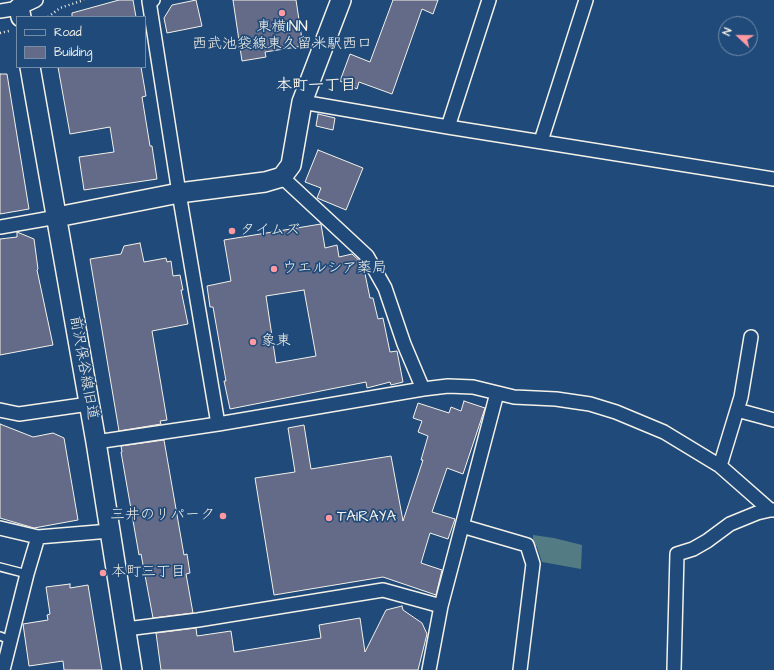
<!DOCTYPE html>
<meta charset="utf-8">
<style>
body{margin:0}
#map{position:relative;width:774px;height:670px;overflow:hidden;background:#1f4a7a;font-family:"Architects Daughter",sans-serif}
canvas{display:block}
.legend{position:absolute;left:16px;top:16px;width:130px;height:52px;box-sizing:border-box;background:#1f4a7a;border:1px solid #748da6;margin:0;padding:5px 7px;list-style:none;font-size:12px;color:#f4f1e8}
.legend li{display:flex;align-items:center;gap:8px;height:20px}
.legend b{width:20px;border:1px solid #748da6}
.north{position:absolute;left:718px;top:16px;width:40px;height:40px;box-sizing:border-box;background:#1f4a7a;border:1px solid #748da6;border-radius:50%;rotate:292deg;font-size:11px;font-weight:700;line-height:16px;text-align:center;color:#f4f1e8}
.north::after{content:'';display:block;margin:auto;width:14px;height:18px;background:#ff9aa2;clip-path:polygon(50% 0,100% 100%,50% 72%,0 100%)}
</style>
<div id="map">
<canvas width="774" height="670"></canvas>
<ul class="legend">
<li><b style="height:5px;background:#1f4a7a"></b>Road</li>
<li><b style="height:11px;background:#646b88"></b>Building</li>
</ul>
<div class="north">N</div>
</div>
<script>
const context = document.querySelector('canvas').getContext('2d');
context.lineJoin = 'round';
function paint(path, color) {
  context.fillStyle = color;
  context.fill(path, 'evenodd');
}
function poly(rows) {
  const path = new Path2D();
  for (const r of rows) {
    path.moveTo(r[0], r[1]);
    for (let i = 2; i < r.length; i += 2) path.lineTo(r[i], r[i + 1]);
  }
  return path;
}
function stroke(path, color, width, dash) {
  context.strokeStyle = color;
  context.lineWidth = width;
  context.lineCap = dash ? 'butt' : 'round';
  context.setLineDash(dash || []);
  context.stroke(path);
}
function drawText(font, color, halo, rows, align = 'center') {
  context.font = font + ' "Architects Daughter","Klee One",sans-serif';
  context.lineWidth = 3.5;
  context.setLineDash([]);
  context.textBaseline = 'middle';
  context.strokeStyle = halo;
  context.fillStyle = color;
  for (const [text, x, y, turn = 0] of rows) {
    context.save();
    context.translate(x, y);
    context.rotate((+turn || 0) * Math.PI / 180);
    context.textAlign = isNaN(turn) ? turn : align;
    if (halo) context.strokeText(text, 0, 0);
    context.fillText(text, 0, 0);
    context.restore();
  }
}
paint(poly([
 [533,535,554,538,582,545,581,569,542,562,537,547,533,544]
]), '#527b83');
const building = poly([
 [119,0,133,0,136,17,72,17,72,13,119,0],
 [196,0,202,26,167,33,164,18,172,5,196,0],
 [233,0,296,0,303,46,265,52,266,57,242,61,233,0],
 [393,0,438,0,433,14,422,9,392,94,359,82,357,89,340,81,350,54,370,62,393,0],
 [58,67,141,67,146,96,142,97,150,146,152,146,157,179,84,190,79,157,114,152,110,127,70,134,58,67],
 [0,74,7,74,29,209,0,214,0,74],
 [318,114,335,118,333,130,316,126,318,114],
 [318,150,363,168,346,210,317,198,321,188,305,182,318,150],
 [321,224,325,248,337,245,339,257,352,254,363,264,370,298,373,298,378,319,383,318,390,352,397,351,403,382,391,385,390,382,367,388,366,382,230,409,224,381,226,381,213,307,210,307,207,286,231,281,224,240,321,224],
 [304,290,316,356,276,363,266,296,304,290],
 [17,232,34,239,38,269,37,270,53,345,0,355,0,239,17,237,17,232],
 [140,243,144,262,166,258,167,262,171,261,173,276,180,275,183,290,181,290,188,324,152,331,167,420,160,421,161,424,119,431,90,259,121,254,124,246,140,243],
 [464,401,485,408,463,474,447,468,432,512,455,519,448,539,430,533,421,563,442,570,436,595,383,577,274,595,255,478,295,472,288,428,304,425,311,469,391,456,403,521,423,460,421,460,428,436,418,432,422,421,413,418,418,403,449,413,451,407,461,411,464,401],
 [0,424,33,437,53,433,64,438,78,520,34,528,0,518,0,424],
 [164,440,184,555,187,554,190,573,186,574,193,613,153,618,141,554,139,555,121,452,122,452,121,446,164,440],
 [70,584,70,588,88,585,102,670,64,670,63,661,29,666,23,624,48,620,47,615,50,614,46,587,70,584],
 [402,606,403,610,422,623,427,634,418,670,161,670,156,633,196,628,197,636,231,631,234,652,321,638,319,625,360,618,365,652,386,610,402,606]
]);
paint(building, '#646b88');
stroke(building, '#f4f1e8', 1);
const lane = poly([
 [0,567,27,574],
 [0,636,10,640]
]);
const street = poly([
 [153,0,149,1,179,193,218,424],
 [0,11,19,8,36,0],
 [302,102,448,127,774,179],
 [448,127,489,0],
 [541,141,586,0],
 [282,177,367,256,385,288,404,344,423,389],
 [0,227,57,217],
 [0,410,19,414,89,404],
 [737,410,774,420],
 [96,442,218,424,423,389,448,386,473,387,514,397,556,399,590,404,616,412,664,432,720,466,770,510,774,510],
 [720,466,741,397,751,337],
 [462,526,527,545,533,564,520,670],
 [0,528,38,537,110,531],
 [126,629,198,620,383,590,441,606],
 [3,670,27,574,38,537],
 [429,670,441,606,497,393],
 [674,670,677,554,693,549,707,541,730,524,757,513,770,510]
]);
const secondary = poly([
 [19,8,21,17],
 [30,67,96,442,132,670],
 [57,217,179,193,265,182,282,177,291,165,302,102,341,0]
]);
stroke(lane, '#f4f1e8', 10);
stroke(street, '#f4f1e8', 16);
stroke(secondary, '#f4f1e8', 22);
stroke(poly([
 [48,17,60,8,84,0],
 [0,33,9,31]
]), '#f4f1e8', 2.5, [1, 3]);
stroke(lane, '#1f4a7a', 7);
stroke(street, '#1f4a7a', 13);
stroke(secondary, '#1f4a7a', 19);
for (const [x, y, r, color] of [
 [282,13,4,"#ff9aa2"],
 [232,231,4,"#ff9aa2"],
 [274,269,4,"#ff9aa2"],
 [253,342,4,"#ff9aa2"],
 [223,516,4,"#ff9aa2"],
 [329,518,4,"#ff9aa2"],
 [103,573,4,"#ff9aa2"]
]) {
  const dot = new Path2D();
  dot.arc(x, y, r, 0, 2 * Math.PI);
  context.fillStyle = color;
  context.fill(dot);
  stroke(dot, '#1f4a7a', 1.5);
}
drawText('15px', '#f4f1e8', '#1f4a7a', [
 ["東横INN",282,28,"center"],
 ["西武池袋線東久留米駅西口",282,45,"center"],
 ["タイムズ",240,231],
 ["ウエルシア薬局",282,269],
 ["象東",261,342],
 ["三井のリパーク",215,516,"right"],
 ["TAIRAYA",337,518],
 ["本町三丁目",111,573]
], 'left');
drawText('15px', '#f4f1e8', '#1f4a7a', [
 ["前沢保谷線旧道",83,368,80]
]);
drawText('bold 16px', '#f4f1e8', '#1f4a7a', [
 ["本町一丁目",316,87]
]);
</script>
